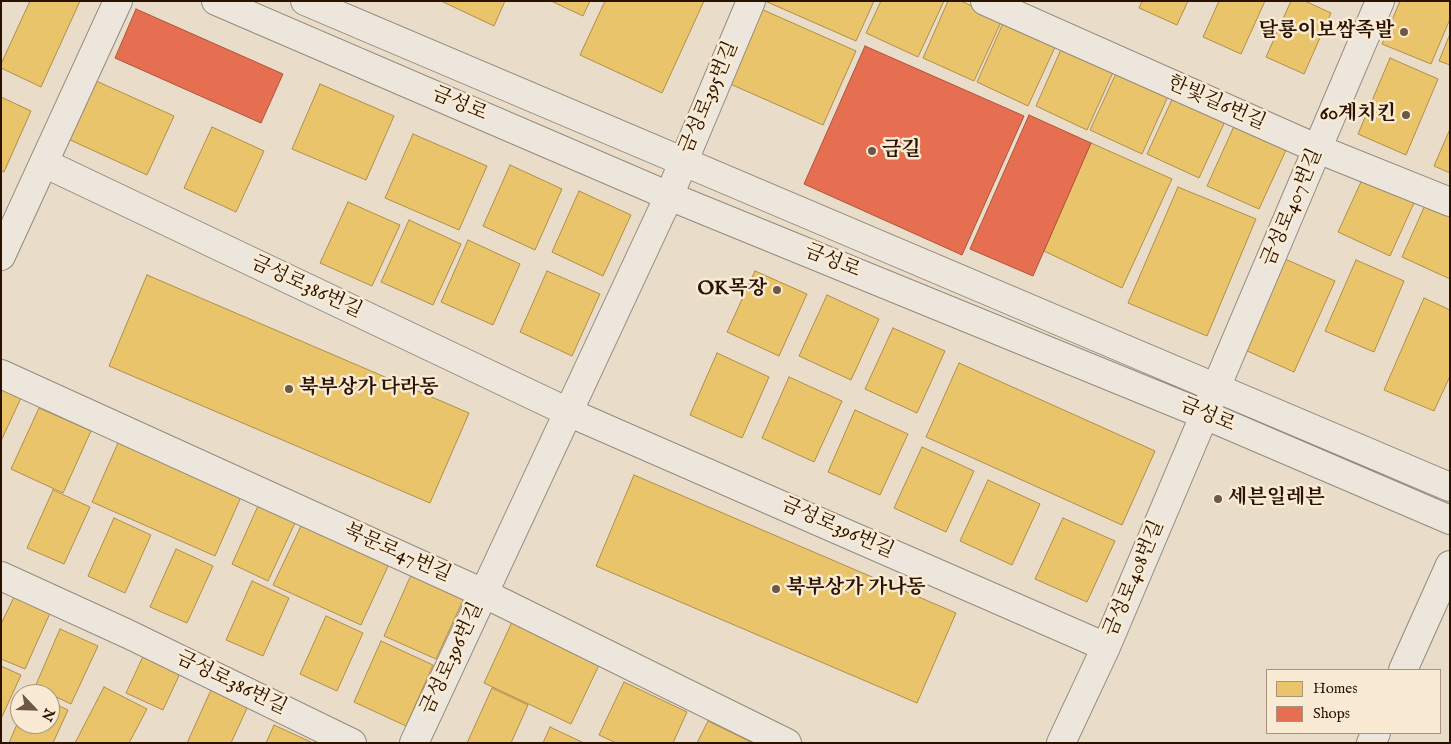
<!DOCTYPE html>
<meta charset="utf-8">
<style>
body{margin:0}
#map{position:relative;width:1451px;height:744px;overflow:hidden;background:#e9dcc8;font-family:"IM FELL English",serif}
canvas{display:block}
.frame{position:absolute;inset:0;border:2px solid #2a1100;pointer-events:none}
.legend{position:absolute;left:1266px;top:669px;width:175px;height:65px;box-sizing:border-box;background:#f9ebd3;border:1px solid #a6947f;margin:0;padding:6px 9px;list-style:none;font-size:15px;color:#2a1100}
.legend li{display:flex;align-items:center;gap:10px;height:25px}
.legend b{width:25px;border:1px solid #a6947f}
.north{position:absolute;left:10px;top:684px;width:50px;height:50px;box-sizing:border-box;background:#f9ebd3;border:1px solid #a6947f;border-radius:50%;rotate:114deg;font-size:14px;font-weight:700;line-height:20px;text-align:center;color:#2a1100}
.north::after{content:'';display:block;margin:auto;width:18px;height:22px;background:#6d5846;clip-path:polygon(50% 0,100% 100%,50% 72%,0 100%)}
</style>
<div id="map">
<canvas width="1451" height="744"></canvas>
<div class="frame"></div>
<ul class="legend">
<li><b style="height:14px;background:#e9c46a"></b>Homes</li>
<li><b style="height:14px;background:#e76f51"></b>Shops</li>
</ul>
<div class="north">N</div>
</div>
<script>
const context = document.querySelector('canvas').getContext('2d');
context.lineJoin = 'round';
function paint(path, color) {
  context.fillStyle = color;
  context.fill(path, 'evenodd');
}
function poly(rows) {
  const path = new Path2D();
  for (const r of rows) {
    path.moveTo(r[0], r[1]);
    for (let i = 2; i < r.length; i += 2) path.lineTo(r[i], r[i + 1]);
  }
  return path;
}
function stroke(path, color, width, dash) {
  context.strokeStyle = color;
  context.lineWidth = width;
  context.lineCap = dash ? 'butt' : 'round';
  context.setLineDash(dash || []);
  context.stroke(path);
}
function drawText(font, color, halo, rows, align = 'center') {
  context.font = font + ' "IM FELL English","Noto Serif KR",serif';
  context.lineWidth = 5;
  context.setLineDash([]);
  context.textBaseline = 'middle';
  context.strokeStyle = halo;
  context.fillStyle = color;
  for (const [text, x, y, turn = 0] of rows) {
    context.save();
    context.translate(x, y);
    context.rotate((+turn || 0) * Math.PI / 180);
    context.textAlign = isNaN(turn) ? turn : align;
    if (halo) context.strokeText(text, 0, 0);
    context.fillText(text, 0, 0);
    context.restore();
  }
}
const homes = poly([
 [30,1,80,1,41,87,1,68,1,64,30,1],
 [441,1,505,1,494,26,441,1],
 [551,1,590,1,583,16,551,1],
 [605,1,704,1,662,93,580,55,605,1],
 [765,1,874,1,856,41,765,1],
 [881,1,944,1,918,57,866,33,881,1],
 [948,1,961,1,1002,20,974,81,923,58,948,1],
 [1142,1,1188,1,1177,25,1139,8,1142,1],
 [1219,1,1265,1,1241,54,1203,37,1219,1],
 [1291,1,1305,1,1331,13,1304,74,1266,57,1291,1],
 [1400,1,1450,1,1450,19,1431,64,1382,44,1400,1],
 [761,9,856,51,823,125,728,83,761,9],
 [1004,21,1056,45,1028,106,977,82,1004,21],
 [1450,34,1450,65,1439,61,1450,34],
 [1063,45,1115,68,1087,130,1036,106,1063,45],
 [1390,58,1438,79,1406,155,1358,134,1390,58],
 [1118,69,1170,92,1142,154,1090,130,1118,69],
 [94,80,174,116,147,175,68,139,94,80],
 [320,84,394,116,366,180,292,149,320,84],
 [1175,93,1227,117,1199,178,1147,154,1175,93],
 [1,97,31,111,4,172,1,171,1,97],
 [1235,124,1287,148,1259,209,1207,186,1235,124],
 [212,127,264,151,236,212,184,188,212,127],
 [1450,129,1450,173,1434,166,1450,129],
 [413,134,487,166,459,230,385,198,413,134],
 [1091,143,1172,179,1122,288,1044,251,1091,143],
 [510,165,562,189,535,250,483,226,510,165],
 [1366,171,1418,194,1390,256,1338,232,1366,171],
 [1178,187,1256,219,1207,336,1128,303,1178,187],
 [579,191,631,215,603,276,552,252,579,191],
 [1429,196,1450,205,1450,279,1402,257,1429,196],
 [348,202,400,225,372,286,320,263,348,202],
 [409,220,461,244,433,305,381,282,409,220],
 [468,240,520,264,493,325,441,302,468,240],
 [1285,259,1335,281,1294,372,1245,350,1285,259],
 [1356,260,1404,281,1374,352,1325,331,1356,260],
 [547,271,600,294,572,356,520,332,547,271],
 [755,271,807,294,779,356,727,332,755,271],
 [147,275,469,413,430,503,109,366,147,275],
 [827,295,879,319,851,380,799,356,827,295],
 [1424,298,1450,310,1450,376,1434,411,1384,390,1424,298],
 [893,328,945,351,917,413,865,389,893,328],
 [717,353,769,377,742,438,690,415,717,353],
 [959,363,1155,451,1122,525,926,437,959,363],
 [789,377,842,401,814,462,762,438,789,377],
 [1,389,21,398,1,441,1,389],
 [39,408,91,431,63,493,11,469,39,408],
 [855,410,908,434,880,495,828,472,855,410],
 [118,443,241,497,215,556,92,502,118,443],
 [922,447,974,471,946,532,894,508,922,447],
 [634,475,956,613,917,703,596,566,634,475],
 [988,480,1040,504,1012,565,960,541,988,480],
 [53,490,90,507,64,564,27,548,53,490],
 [258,506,295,523,268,581,232,564,258,506],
 [114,518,151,535,125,593,88,576,114,518],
 [1063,518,1115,541,1087,602,1035,579,1063,518],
 [302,524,389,564,361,625,273,585,302,524],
 [176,549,213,566,187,623,150,607,176,549],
 [411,575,464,598,436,659,384,636,411,575],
 [252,581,289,598,263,656,226,640,252,581],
 [15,595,51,611,25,669,1,659,1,624,15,595],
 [326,616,363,633,337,691,300,674,326,616],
 [512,622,600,663,571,724,484,683,512,622],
 [60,629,98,646,71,704,35,687,60,629],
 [381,641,433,665,406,726,354,702,381,641],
 [146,650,183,667,163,710,126,693,146,650],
 [1,666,21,675,1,719,1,666],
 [624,682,687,712,673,743,616,743,599,735,624,682],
 [104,687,147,709,129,743,75,743,104,687],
 [492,688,528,705,511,743,467,743,492,688],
 [211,690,248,706,231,743,187,743,211,690],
 [50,702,68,710,53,743,9,743,20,717,20,724,50,724,50,702],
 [708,721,753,743,697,743,708,721],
 [274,725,311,742,310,743,266,743,274,725],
 [550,727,584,743,543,743,550,727]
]);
paint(homes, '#e9c46a');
stroke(homes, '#b08e4a', 1);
const shops = poly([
 [136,9,283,74,261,123,115,58,136,9],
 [865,46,1024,116,962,255,804,184,865,46],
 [1029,115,1091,143,1033,276,970,249,1029,115]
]);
paint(shops, '#e76f51');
stroke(shops, '#ae5339', 1);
const minor = poly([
 [985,1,1318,149,1450,202],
 [44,163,568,412,1106,647],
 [1,256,118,1],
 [1,374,483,593,787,743],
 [1,576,128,634,352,743],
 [1403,670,1450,565],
 [414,743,669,196,751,1],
 [1061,743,1106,647,1380,1],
 [1371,743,1376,733]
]);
const tertiary = poly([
 [216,1,669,196,1205,415,1450,520],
 [305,1,1450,487]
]);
stroke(minor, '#948a7c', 30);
stroke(tertiary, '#948a7c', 30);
stroke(minor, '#ece6dc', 28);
stroke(tertiary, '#ece6dc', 28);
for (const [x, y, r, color] of [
 [1404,32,5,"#6d5846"],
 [1406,115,5,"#6d5846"],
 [872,151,5,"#6d5846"],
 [777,290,5,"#6d5846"],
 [289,389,5,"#6d5846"],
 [1218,499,5,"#6d5846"],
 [776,589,5,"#6d5846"]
]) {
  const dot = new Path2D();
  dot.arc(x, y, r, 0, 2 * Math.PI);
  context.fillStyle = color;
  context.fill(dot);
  stroke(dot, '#f9ebd3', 2);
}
drawText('bold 20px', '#2a1100', '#f9ebd3', [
 ["달룡이보쌈족발",1394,32,"right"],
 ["60계치킨",1396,115,"right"],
 ["금길",882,151],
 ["OK목장",767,290,"right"],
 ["북부상가 다라동",299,389],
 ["세븐일레븐",1228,499],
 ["북부상가 가나동",786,589]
], 'left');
drawText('20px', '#2a1100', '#f9ebd3', [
 ["금성로395번길",710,98,-67],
 ["한빛길6번길",1216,104,24],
 ["금성로",459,105,23],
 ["금성로407번길",1293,208,-67],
 ["금성로",832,262,22],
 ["금성로386번길",306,288,25],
 ["금성로",1207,416,23],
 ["금성로396번길",837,529,24],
 ["북문로47번길",397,554,24],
 ["금성로408번길",1135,579,-67],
 ["금성로396번길",453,659,-65],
 ["금성로386번길",231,684,26]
]);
</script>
